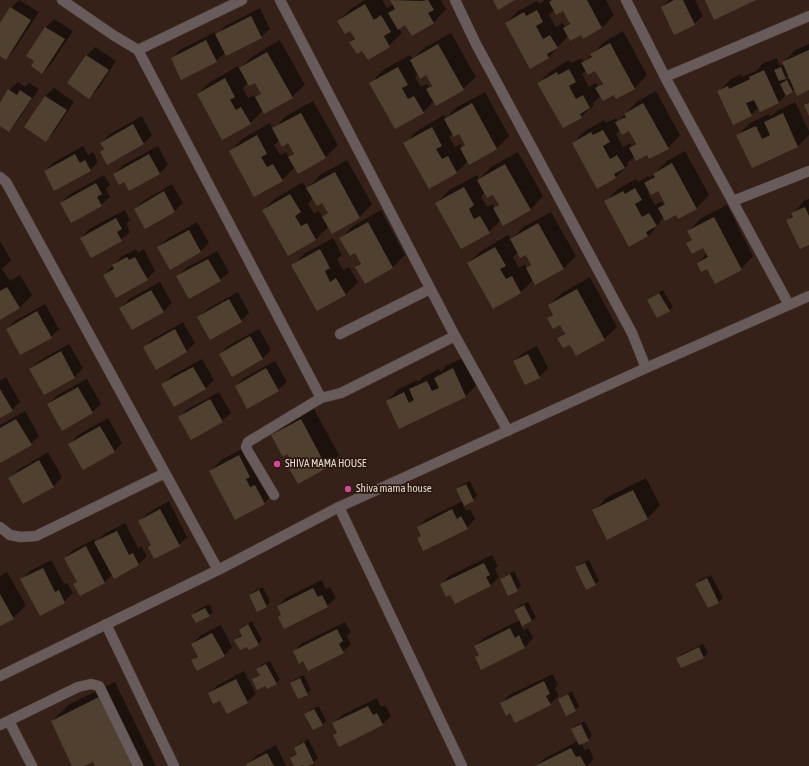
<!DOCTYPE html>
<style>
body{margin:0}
canvas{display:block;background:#352118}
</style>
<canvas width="809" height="766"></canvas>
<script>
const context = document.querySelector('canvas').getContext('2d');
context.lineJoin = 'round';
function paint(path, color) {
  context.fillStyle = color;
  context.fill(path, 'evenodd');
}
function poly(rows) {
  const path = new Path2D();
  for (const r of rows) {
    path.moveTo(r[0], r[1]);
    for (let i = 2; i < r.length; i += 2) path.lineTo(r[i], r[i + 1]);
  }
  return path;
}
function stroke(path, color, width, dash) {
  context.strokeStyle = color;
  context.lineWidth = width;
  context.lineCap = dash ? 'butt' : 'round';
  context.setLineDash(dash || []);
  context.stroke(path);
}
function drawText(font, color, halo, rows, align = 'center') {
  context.font = font + ' "Asap Condensed",sans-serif';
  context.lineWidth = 3.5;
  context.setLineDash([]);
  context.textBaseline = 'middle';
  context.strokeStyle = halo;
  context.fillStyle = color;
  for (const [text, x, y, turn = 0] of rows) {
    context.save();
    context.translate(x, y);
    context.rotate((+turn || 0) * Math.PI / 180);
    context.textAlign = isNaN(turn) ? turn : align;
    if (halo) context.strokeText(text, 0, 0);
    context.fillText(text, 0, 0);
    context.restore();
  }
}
paint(poly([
 [19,0,39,12,14,50,6,59,0,55,0,25,11,8],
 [365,0,382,0,387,8,394,4,391,0,442,0,441,1,446,9,434,22,412,35,406,24,399,28,402,33,389,46,362,49,350,42,355,37,350,29,338,21,351,9],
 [545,0,550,0,551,1,553,0,606,0,614,15,602,28,584,38,581,34,568,36,549,57,530,67,506,23,518,11,537,1,539,4],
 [554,10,563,10,570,22,565,27,563,23,556,27,549,15],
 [669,0,695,0,703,16,694,24,662,7],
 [260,8,270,29,261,37,226,52,216,61,172,58,180,50,215,32,216,35,225,26],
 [54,19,73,31,51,64,42,73,35,61,27,56,46,27],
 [623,31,647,75,635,88,616,98,614,94,601,96,593,103,594,105,581,117,538,83,551,71,569,60,571,63,582,58,584,62,604,42],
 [586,70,596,70,603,82,598,87,596,83,589,87,582,74],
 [451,33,476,77,463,89,434,101,423,112,371,83,383,70,410,55,413,59,424,48],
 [418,73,426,74,432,84,429,88,427,84,421,87,415,77],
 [280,40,305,85,292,97,263,110,250,123,198,94,210,82,238,66,239,69,253,56],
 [248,82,255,82,261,93,256,98,254,95,248,98,243,88],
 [809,44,809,89,795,89,793,91,786,95,779,102,760,111,758,108,751,115,719,91,731,79,741,74,742,77,756,71,762,64,777,58,780,66,784,64,783,63,795,50],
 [789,75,790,78,787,79,786,78],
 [95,47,116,61,98,89,89,97,87,55],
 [18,82,25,87,29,83,39,89,17,122,9,131,0,125,0,104,9,90],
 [54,88,74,102,54,132,46,140,45,96],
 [656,91,680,135,668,148,647,154,635,156,627,163,628,165,616,177,597,187,573,143,585,131,604,120,606,123,616,118,618,121,638,101],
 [629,129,636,142,632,146,630,143,623,147,616,134,620,130],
 [485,92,509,136,497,148,470,164,468,161,457,172,429,188,405,144,417,131,444,115,446,118,457,107],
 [460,133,466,143,462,147,461,144,455,147,449,137,453,134],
 [313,101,338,145,326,157,295,167,282,180,230,152,242,139,270,123,273,129,286,116],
 [280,140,289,142,294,153,289,158,286,152,280,155,274,145],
 [795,102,809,131,809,135,798,146,752,167,738,135,750,123,769,114,770,117,778,110],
 [142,116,152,135,144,143,108,163,101,152,104,148,101,143,110,134],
 [83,146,88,155,93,152,98,162,90,170,45,171,53,163],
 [158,146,168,165,160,173,129,190,124,181,114,174,123,165],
 [685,151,709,195,697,208,679,218,676,214,664,217,659,222,660,223,648,236,605,202,618,189,636,179,638,182,648,176,650,178,667,161],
 [658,190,665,202,664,204,662,201,655,205,648,193,650,191],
 [518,152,543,196,531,209,503,224,501,220,489,232,437,203,449,190,477,175,479,179,491,167],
 [485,192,493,193,499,204,495,208,493,204,487,207,481,197],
 [347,160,372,204,360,217,332,232,329,226,316,239,288,254,263,210,276,198,303,182,307,189,320,175],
 [313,198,323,201,328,212,323,217,319,211,314,214,308,204],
 [104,175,110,185,106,189,110,197,101,205,61,203,69,195],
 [172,184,183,203,175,211,146,228,135,209,143,201],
 [809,199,809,244,788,220,793,214,793,213,805,200],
 [727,205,753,256,741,269,708,267,698,263,707,253,703,247,688,243,692,238,689,231,701,218],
 [125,210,130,220,126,224,130,232,121,240,91,256,81,238,89,229],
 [381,210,405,255,393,267,365,283,357,267,361,262,356,252,341,238,353,226],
 [551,212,576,256,563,269,533,280,521,292,493,308,468,263,481,251,508,235,511,240,523,227],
 [518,252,526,253,532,264,527,269,525,264,519,268,513,257],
 [197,222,209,243,201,251,170,268,158,247,167,239],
 [333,238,342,255,337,259,343,270,349,267,358,282,345,295,293,266,305,253],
 [0,241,11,260,2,269,10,281,20,275,32,295,19,308,0,319],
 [136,249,138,253,144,249,155,271,147,279,104,275,121,257],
 [217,251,229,272,220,280,178,277,186,268],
 [590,277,617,327,604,339,570,343,559,338,565,332,560,324,548,319,553,313,549,305,562,293],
 [160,282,172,303,163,312,121,308,129,299],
 [663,290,673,307,669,310,649,300,653,296],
 [238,292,249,313,241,321,199,317,207,309],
 [45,304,59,329,51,337,7,329,15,321],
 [183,322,195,343,187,351,156,368,144,347,153,339],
 [259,329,271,350,263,358,220,354,228,346],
 [69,344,83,368,75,377,45,394,30,369,39,361],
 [537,346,548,368,539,377,526,384,514,361,523,353],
 [465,357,478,383,466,396,400,428,387,401,399,389,417,380,418,382,423,377,439,369,441,372,447,365],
 [202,359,214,380,205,389,163,385,171,376],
 [275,361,287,382,278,390,236,386,244,378],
 [6,377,20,402,12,410,0,417,0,381],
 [87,379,101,404,92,412,48,405,56,396],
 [219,392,231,413,222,421,180,417,188,409],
 [313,407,339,455,326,467,289,465,292,462,288,453,273,436,285,423],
 [25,411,39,436,31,444,0,460,0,425],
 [108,418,122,443,114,452,70,444,78,435],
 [251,444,262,463,258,467,263,475,267,473,277,491,264,503,210,471,223,459],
 [48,452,62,477,54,486,23,503,9,478,18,470],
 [646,478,660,505,648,518,608,538,594,511,606,498],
 [470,481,477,496,473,500,463,505,466,511,470,509,475,519,467,528,418,538,422,535,418,527,426,519,463,501,457,489,461,485],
 [169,501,187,537,179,545,149,547,152,544,140,521,148,513],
 [125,523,138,548,141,546,147,556,138,565,112,575,105,582,80,595,77,582,65,558,73,550,95,539,96,542,104,534],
 [492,555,498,566,495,569,499,577,490,586,451,593,441,585,449,576],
 [51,560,64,584,67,583,73,593,64,602,22,579,30,571],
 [589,560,599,581,595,584,576,568,580,564],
 [514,571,521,586,517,590,501,579,505,576],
 [7,572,26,605,13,618,0,625,0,576],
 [711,575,723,598,719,602,708,607,697,584,700,580],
 [322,580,326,589,330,587,336,598,327,606,282,614,278,606,286,598],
 [263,587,270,602,266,606,250,595,254,591],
 [528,602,536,617,532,621,521,626,523,630,528,628,533,638,525,647,481,668,476,658,479,654,475,646,484,638,520,620,515,610,519,606],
 [209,604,213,612,209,616,193,615,196,611],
 [252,621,262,640,258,644,248,645,235,640,242,634,240,630,244,626],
 [345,622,351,632,347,636,351,644,343,652,304,660,294,651,302,643],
 [221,625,232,647,224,656,193,660,198,655,192,644,201,635],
 [703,644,708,653,704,657,682,667,678,658,682,654],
 [270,661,280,680,276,683,266,685,253,679,260,674,258,669,261,665],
 [244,671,256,694,247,702,209,693,218,685],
 [553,674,558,685,555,688,559,696,550,704,511,712,501,704,509,695],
 [304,675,311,690,307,694,291,683,295,679],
 [115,682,156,766,96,766,93,761,82,766,73,766,52,721,68,705],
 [572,691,579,706,575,710,559,700,563,696],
 [377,698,381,707,385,705,391,716,383,724,334,735,337,732,333,724,342,715],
 [319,706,326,721,322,725,306,714,310,710],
 [585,721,592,736,588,740,581,743,585,750,589,748,594,759,587,766,537,766,545,758,578,741,572,729,576,725],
 [308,739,318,758,314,762,306,766,305,766,303,763,298,766,295,766,291,758,298,752,295,748,299,744],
 [276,745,286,766,248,766,247,764,256,756]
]), '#0007');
paint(poly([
 [390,0,421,1,428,0,434,10,428,13,434,23,412,36,405,25,398,30,388,13,395,9],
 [493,0,515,0,498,10],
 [553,0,587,0,602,28,583,39,581,35,570,41,563,28,570,24,563,11,556,15,549,2],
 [674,0,683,0,695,25,674,35,661,7],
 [705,0,756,0,714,20],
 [365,4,374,20,381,15,391,32,384,36,390,47,368,60,362,51,357,54,349,42,355,39,350,31,345,34,337,21],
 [10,7,31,20,6,60,0,56,0,23],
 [537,10,543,22,536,26,543,39,550,35,558,48,547,54,549,58,530,69,505,23,524,12,526,16],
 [251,16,262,38,226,56,215,34],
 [45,27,65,39,42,74,31,66,34,61,26,56],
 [206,40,217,62,181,80,171,58],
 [610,43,635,89,616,99,614,95,603,101,595,88,603,84,595,71,588,75,581,63,592,57,590,54],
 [438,44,464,90,436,106,426,89,432,86,426,75,420,79,410,60],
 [809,50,809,90,797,96,782,62],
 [267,52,293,98,264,114,255,97,261,94,255,83,249,86,239,68],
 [86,55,109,70,89,99,67,83],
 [398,67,408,85,402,88,408,99,414,96,424,113,395,129,369,83],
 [781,67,786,79,779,81,774,70],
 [569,69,576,82,569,86,576,99,583,95,590,108,580,114,582,118,563,128,537,83,557,72,558,75],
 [764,70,779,103,760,112,754,100,746,103,752,116,733,125,717,91,728,86,729,89,750,79,749,77],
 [225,78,235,97,230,100,236,110,241,107,251,124,222,140,197,94],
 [787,80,793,92,786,96,780,84],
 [8,89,17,95,20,90,32,98,9,132,0,126,0,103],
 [45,96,67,110,46,142,24,127],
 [472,103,497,149,469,165,460,148,465,145,459,134,454,137,444,119],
 [643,103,669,149,649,159,647,155,636,161,629,148,636,144,629,131,622,135,615,122,626,117,624,114],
 [809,103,809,116,804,105],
 [301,113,326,158,298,174,288,157,294,154,288,143,282,147,272,128],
 [783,113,798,147,752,168,736,135,756,126,762,139,770,135,764,122],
 [133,124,144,144,107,165,100,152,104,149,100,143],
 [432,127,442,146,436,149,442,159,448,156,457,173,429,189,403,143],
 [603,130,610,142,603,146,610,159,617,155,625,168,614,174,616,178,597,189,572,143,591,132,593,135],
 [257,135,267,154,261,157,267,167,273,164,283,181,254,197,229,151],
 [75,154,80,163,85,160,91,171,54,191,44,171],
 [149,154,160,174,129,191,124,182,119,185,113,174],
 [672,163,697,209,678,219,676,215,665,221,658,208,665,204,658,191,651,195,644,183,655,177,653,174],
 [505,164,531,210,503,226,493,208,499,205,493,195,487,198,477,180],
 [335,172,360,218,332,234,322,217,328,213,322,203,317,206,306,188],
 [96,183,102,194,97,197,102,206,71,223,60,203],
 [464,187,474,205,469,209,474,219,480,216,490,233,461,249,435,203],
 [635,188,642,200,635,204,642,217,649,213,657,226,646,232,648,236,629,247,604,201,623,191,625,194],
 [164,191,175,212,145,229,134,209],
 [290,194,301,212,295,216,301,226,307,223,316,240,288,256,262,210],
 [805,207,809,216,809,245,800,249,786,220,793,217,791,213],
 [714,217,742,270,715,284,707,269,701,272,697,263,708,257,703,248,692,254,686,243,692,240,687,231],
 [116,218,122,229,117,232,122,241,91,258,80,238],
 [368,222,393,268,365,284,355,267,361,264,355,253,350,256,339,238],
 [538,223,564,269,535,285,526,268,531,265,526,255,520,258,510,239],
 [189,230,201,252,170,270,157,247],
 [495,247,506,266,500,269,506,279,512,276,521,293,493,309,467,263],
 [320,249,330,268,325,271,330,282,336,278,346,295,317,311,291,265],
 [127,257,129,260,135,257,148,280,116,298,103,275,114,269,112,265],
 [208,259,221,281,189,299,176,276],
 [7,287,20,308,0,320,0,291],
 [577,289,605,340,576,356,570,345,563,348,557,338,565,334,560,325,553,329,547,318,553,315,548,305],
 [151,290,164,312,132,330,119,308],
 [659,293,670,311,657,318,647,300],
 [229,299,242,322,210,340,197,317],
 [37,311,52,338,20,355,6,329],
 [175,329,187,352,156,370,143,347],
 [250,336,263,359,232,377,219,354],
 [61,351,75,378,44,395,29,369],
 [528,354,540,378,525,385,513,361],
 [193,367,206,389,174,407,161,384],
 [266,368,279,391,247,409,235,386],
 [453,368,466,397,399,429,386,401,404,392,409,403,414,400,409,389,427,381,432,391,439,388,434,378],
 [78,387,93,413,62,431,47,404],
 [0,389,13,411,0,418],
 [210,399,223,422,191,440,178,417],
 [16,419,32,445,0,463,0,428],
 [301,419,327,468,298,484,287,465,292,462,287,454,283,457,271,435],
 [100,426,115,452,83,470,68,444],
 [239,455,250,477,246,479,250,487,255,485,265,504,235,520,209,471],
 [39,460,54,487,23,504,8,478],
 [466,484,474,501,464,506,456,489],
 [633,490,648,519,607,540,592,510],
 [160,509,180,546,154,559,148,547,151,545,138,521],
 [452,509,457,519,461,516,468,529,423,551,417,538,421,536,417,527],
 [117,531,129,555,133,553,139,565,114,579,94,542],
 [86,546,105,583,80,596,73,584,77,582,64,558],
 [484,563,490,575,486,577,491,586,455,604,450,595,446,597,440,584],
 [585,563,596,585,586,590,575,567],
 [43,568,55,592,59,590,65,603,40,616,20,579],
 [510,574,518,591,508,596,500,579],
 [707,578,719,603,708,608,695,584],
 [313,588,318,597,322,595,328,607,284,629,278,617,281,615,277,606],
 [259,590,267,607,257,612,249,595],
 [0,594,14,619,0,626],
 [524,605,532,621,522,626,514,610],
 [205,608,210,616,196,623,191,615],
 [248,624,259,645,249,650,247,647,240,650,234,640,242,636,239,630],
 [510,628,515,638,519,635,525,648,481,670,475,657,479,655,474,646],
 [337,629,343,641,339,644,344,653,308,671,303,661,299,664,293,651],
 [212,633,225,656,197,671,191,660,198,657,191,644],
 [699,647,704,658,681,668,676,658],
 [266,664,277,684,267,689,265,686,257,690,252,679,260,675,256,669],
 [300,678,308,695,298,699,290,683],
 [236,679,248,703,227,714,220,701,213,704,208,693],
 [544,681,550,694,546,696,551,705,515,723,510,713,506,716,500,703],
 [568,694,576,711,566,716,558,699],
 [99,697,132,766,95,766,93,762,84,766,72,766,51,721],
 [368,706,373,715,377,713,383,725,339,747,333,735,337,733,332,723],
 [314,709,323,725,313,730,304,714],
 [581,724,589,741,579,745,571,729],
 [304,742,314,763,308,766,304,766,303,765,300,766,294,766,290,758,297,754,294,748],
 [571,748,576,757,580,756,586,766,535,766],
 [267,753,274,766,247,766,246,764]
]), '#4f402f');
const lane = poly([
 [340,334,430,289],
 [9,721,32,766],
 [0,725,78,687,91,684,99,686,138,766]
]);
const street = poly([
 [62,0,113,35,138,50,321,398,341,393,455,336],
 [280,0,455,336,508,431],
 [455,0,476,44,632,333,646,368],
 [626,0,665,77,789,305],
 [138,50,242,0],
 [665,77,809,16],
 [0,177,6,182,218,570],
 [733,201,809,171],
 [274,495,248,451,246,447,248,442,321,398],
 [339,507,462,766],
 [0,527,10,535,21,537,36,536,165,473],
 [106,624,174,766],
 [0,676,218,570,339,507,646,368,809,296]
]);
stroke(lane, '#513e35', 11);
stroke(street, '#513e35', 11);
stroke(lane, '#675b5b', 10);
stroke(street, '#675b5b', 10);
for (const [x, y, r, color] of [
 [277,464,4,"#d1479c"],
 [348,489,4,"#d1479c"]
]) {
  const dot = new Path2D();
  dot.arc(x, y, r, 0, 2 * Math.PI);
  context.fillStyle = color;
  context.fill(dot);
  stroke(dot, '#2b180e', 1.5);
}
drawText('11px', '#e4d7d0', '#2b180e', [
 ["SHIVA MAMA HOUSE",285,464],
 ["Shiva mama house",356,489]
], 'left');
</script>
